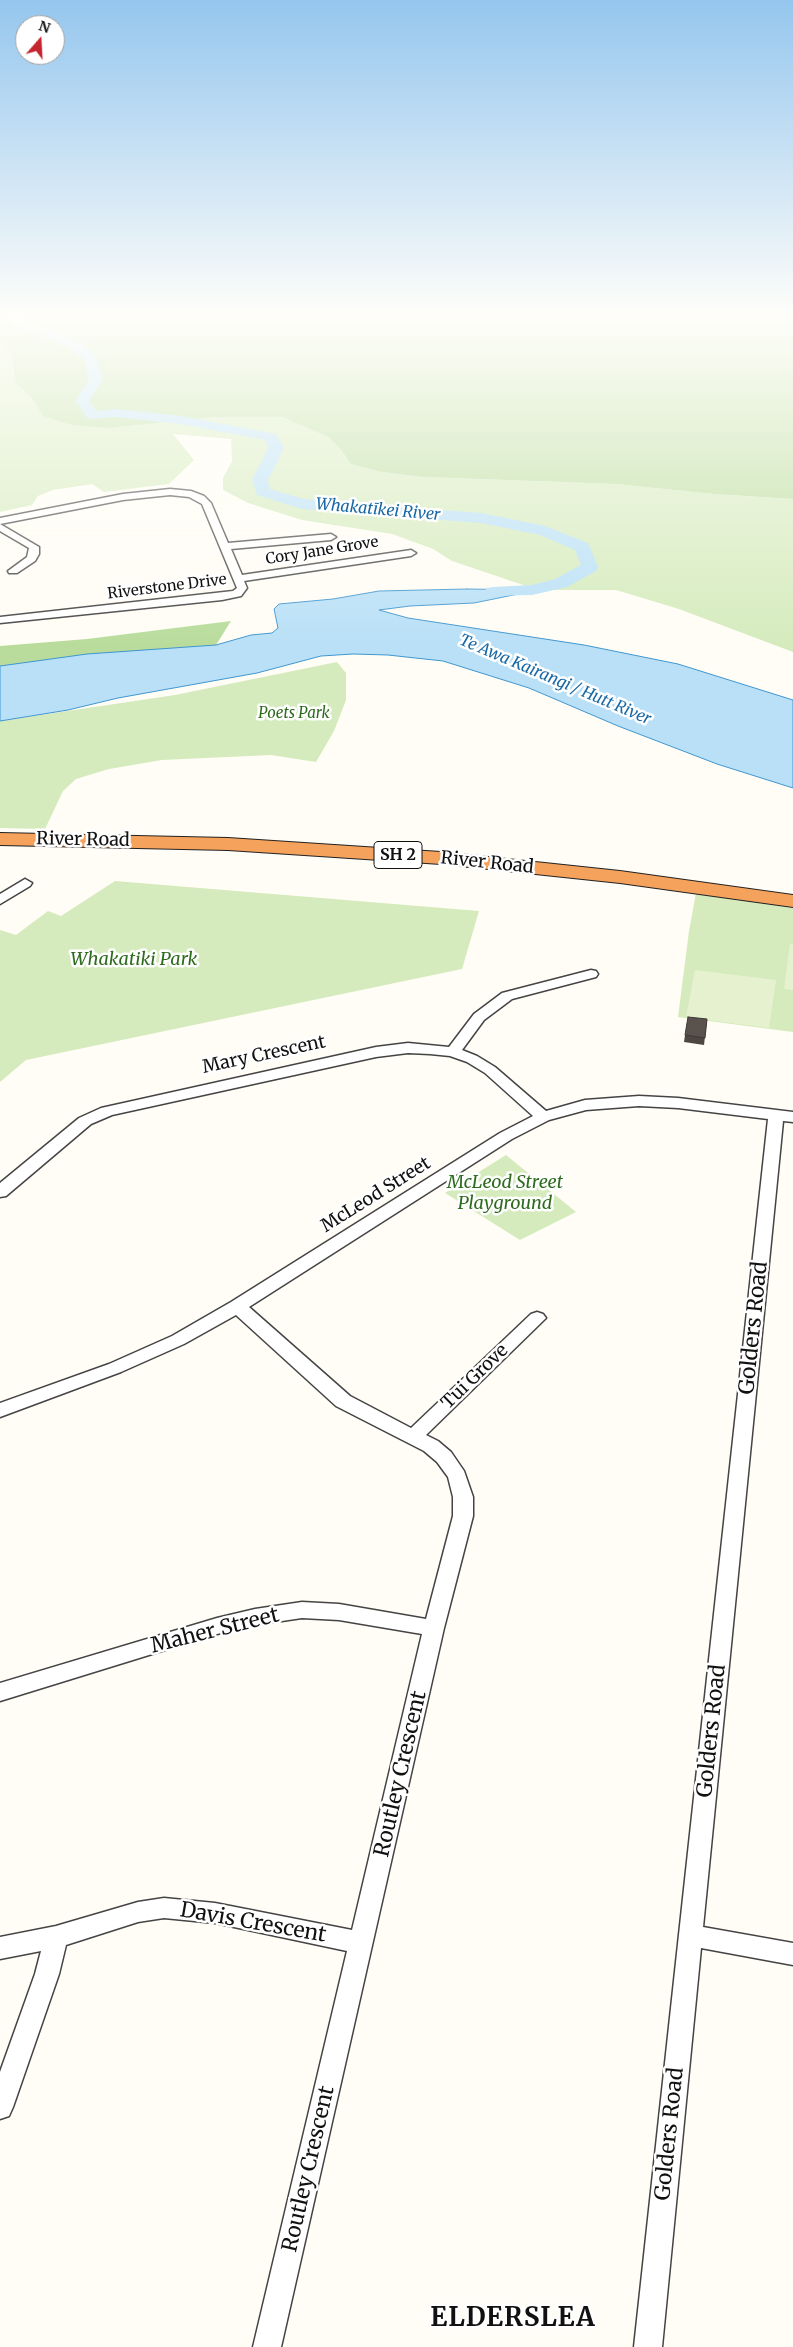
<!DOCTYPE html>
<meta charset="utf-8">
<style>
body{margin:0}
#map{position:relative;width:793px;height:2347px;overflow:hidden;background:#fffdf5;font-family:Merriweather,serif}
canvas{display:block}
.north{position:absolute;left:15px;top:15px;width:50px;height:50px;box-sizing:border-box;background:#fff;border:1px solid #a0a0a0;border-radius:50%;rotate:19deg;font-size:14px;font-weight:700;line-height:20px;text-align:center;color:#111}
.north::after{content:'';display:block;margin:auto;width:18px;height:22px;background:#c4262e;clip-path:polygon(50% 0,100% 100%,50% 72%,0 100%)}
</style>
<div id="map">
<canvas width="793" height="2347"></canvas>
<div class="north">N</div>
</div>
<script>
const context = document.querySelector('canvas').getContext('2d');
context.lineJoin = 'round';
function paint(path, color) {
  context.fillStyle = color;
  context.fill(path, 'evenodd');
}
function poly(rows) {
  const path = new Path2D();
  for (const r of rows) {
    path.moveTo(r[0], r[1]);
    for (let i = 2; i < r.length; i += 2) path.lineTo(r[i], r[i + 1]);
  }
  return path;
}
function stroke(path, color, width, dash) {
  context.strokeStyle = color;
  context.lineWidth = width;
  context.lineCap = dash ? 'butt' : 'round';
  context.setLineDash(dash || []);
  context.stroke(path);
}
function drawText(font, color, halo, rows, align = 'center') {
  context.font = font + ' Merriweather,serif';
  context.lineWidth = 5;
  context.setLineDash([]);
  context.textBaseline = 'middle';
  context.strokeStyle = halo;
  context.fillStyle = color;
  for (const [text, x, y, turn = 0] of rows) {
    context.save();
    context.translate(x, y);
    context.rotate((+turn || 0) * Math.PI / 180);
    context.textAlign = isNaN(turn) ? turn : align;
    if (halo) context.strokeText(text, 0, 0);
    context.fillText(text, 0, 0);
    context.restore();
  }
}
paint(poly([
 [0,341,11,355,16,383,31,397,43,416,282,417,328,437,341,450,351,464,381,472,423,477,616,484,714,494,793,499,793,652,679,609,616,590,538,590,452,561,433,549,392,534,302,520,248,503,223,490,223,478,232,461,231,439,173,434,194,460,169,484,104,492,92,484,53,490,38,496,32,505,0,512],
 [337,662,346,673,346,700,334,731,316,762,271,755,162,760,109,769,76,779,63,791,45,829,0,828,0,721,175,695],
 [115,881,479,911,462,969,26,1060,0,1082,0,930,16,935,48,911,61,916],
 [696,893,793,908,793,1032,678,1017,689,931],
 [506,1155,576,1212,520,1240,445,1193]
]), '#d5ebbd');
paint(poly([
 [0,317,793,317,793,499,714,494,616,484,423,477,381,472,351,464,341,450,328,437,282,417,215,417,106,428,72,425,43,416,31,397,16,383,11,355,0,341],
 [231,621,216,645,144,651,0,670,0,646,87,639]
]), '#b9dc9c');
paint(poly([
 [790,944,793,944,793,990,784,989],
 [695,970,776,980,769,1028,686,1017]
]), '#e6f2cf');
const water = poly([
 [467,589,538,590,474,603,410,606,379,610,408,618,584,645,678,664,793,700,793,788,717,764,618,726,529,688,443,661,388,655,353,654,321,656,257,673,118,698,68,710,0,721,0,666,87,654,216,645,251,635,272,633,278,628,274,609,279,604,333,599,379,591,467,589]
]);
paint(water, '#b9e0f7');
stroke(water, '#3f96cf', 1);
paint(poly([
 [7,317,21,317,24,320,79,341,96,356,103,380,89,401,97,411,116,409,181,416,276,434,284,448,268,480,270,489,304,499,481,513,545,526,588,543,598,567,596,571,567,587,532,595,487,596,484,592,487,588,493,587,532,585,555,579,581,565,575,550,540,535,481,523,302,509,257,495,252,480,268,448,265,440,181,424,116,417,88,419,75,401,89,380,84,360,69,347,14,326,7,317]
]), '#b9e0f7');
const minor = poly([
 [170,489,191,491,204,496,211,503,228,543,331,534,336,537,331,540,231,549,242,575,411,550,416,553,411,556,244,581,247,588,241,596,222,600,0,623,0,617,233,591,237,588,202,504,189,497,170,495,123,500,0,524,39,547,39,554,35,561,17,573,9,573,8,571,27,557,29,548,0,531,0,518,123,494,170,489],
 [25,879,32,883,30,886,0,904,0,894,25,879],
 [591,970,596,971,598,974,596,977,512,999,484,1020,462,1050,477,1056,495,1067,546,1111,585,1100,639,1096,678,1098,793,1112,793,1122,783,1121,703,1927,793,1943,793,1965,701,1948,662,2347,634,2347,768,1119,678,1108,639,1106,586,1110,549,1120,512,1139,249,1307,350,1396,411,1428,531,1314,537,1312,543,1314,546,1318,426,1435,438,1441,451,1452,464,1471,473,1497,473,1516,444,1628,281,2347,253,2347,347,1951,215,1923,164,1918,138,1922,66,1945,59,1974,13,2107,9,2116,0,2119,0,2072,35,1974,41,1951,0,1959,0,1937,56,1926,138,1902,164,1898,215,1903,352,1930,422,1634,339,1620,302,1618,255,1625,217,1634,0,1701,0,1683,217,1618,255,1609,302,1602,339,1604,426,1619,453,1516,453,1497,448,1477,437,1462,424,1451,336,1406,236,1315,184,1344,121,1372,0,1417,0,1403,109,1364,172,1336,231,1302,500,1133,533,1116,485,1073,467,1062,450,1056,430,1054,408,1053,376,1057,112,1115,91,1124,6,1196,0,1197,0,1183,79,1118,101,1108,376,1047,408,1043,449,1047,474,1014,502,993,591,970]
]);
const highway = poly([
 [0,833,228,838,441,852,620,871,793,895,793,907,620,883,441,864,228,850,0,845,0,833]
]);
stroke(minor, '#444', 3);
stroke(highway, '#222', 2);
paint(minor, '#fff');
paint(highway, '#f5a25d');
paint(poly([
 [707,1019,704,1045,684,1042,685,1035]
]), '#4d4742');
const building = poly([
 [688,1017,707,1019,705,1038,685,1035,688,1017]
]);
paint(building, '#5a524d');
stroke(building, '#3f3936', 1);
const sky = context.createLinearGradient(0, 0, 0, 645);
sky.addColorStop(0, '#95c6ee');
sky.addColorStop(0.49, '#fffefa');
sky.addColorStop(1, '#fffefa00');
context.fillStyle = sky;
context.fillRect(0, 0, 793, 645);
drawText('15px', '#111', '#fff', [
 ["Cory Jane Grove",322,551,-9],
 ["Riverstone Drive",167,587,-7]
]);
drawText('italic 15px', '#2f6b1f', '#fff', [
 ["Poets Park",294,714]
]);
drawText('italic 16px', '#1768a6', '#fff', [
 ["Whakatīkei River",378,510,5],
 ["Te Awa Kairangi / Hutt River",555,680,23]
]);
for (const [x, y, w] of [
 [398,855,48]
]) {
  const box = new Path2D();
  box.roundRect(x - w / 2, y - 13.5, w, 27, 4);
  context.fillStyle = '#fff';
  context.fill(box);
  stroke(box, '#111', 1);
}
drawText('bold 16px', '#111', null, [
 ["SH 2",398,855]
]);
drawText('18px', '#111', '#fff', [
 ["River Road",83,840,1],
 ["River Road",487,863,6],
 ["Mary Crescent",264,1055,-12],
 ["McLeod Street",376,1195,-32],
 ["Tui Grove",475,1377,-44]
]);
drawText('italic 18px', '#2f6b1f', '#fff', [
 ["Whakatiki Park",134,960],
 ["McLeod Street",505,1183],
 ["Playground",505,1204]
]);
drawText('21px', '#111', '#fff', [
 ["Golders Road",754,1328,-84],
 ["Maher Street",215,1631,-14],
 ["Golders Road",712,1731,-84],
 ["Routley Crescent",401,1774,-77],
 ["Davis Crescent",253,1923,10],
 ["Golders Road",670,2134,-84],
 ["Routley Crescent",309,2169,-77]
]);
context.letterSpacing = '1px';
drawText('bold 26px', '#111', '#fff', [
 ["ELDERSLEA",513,2319]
]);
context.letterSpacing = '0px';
</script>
